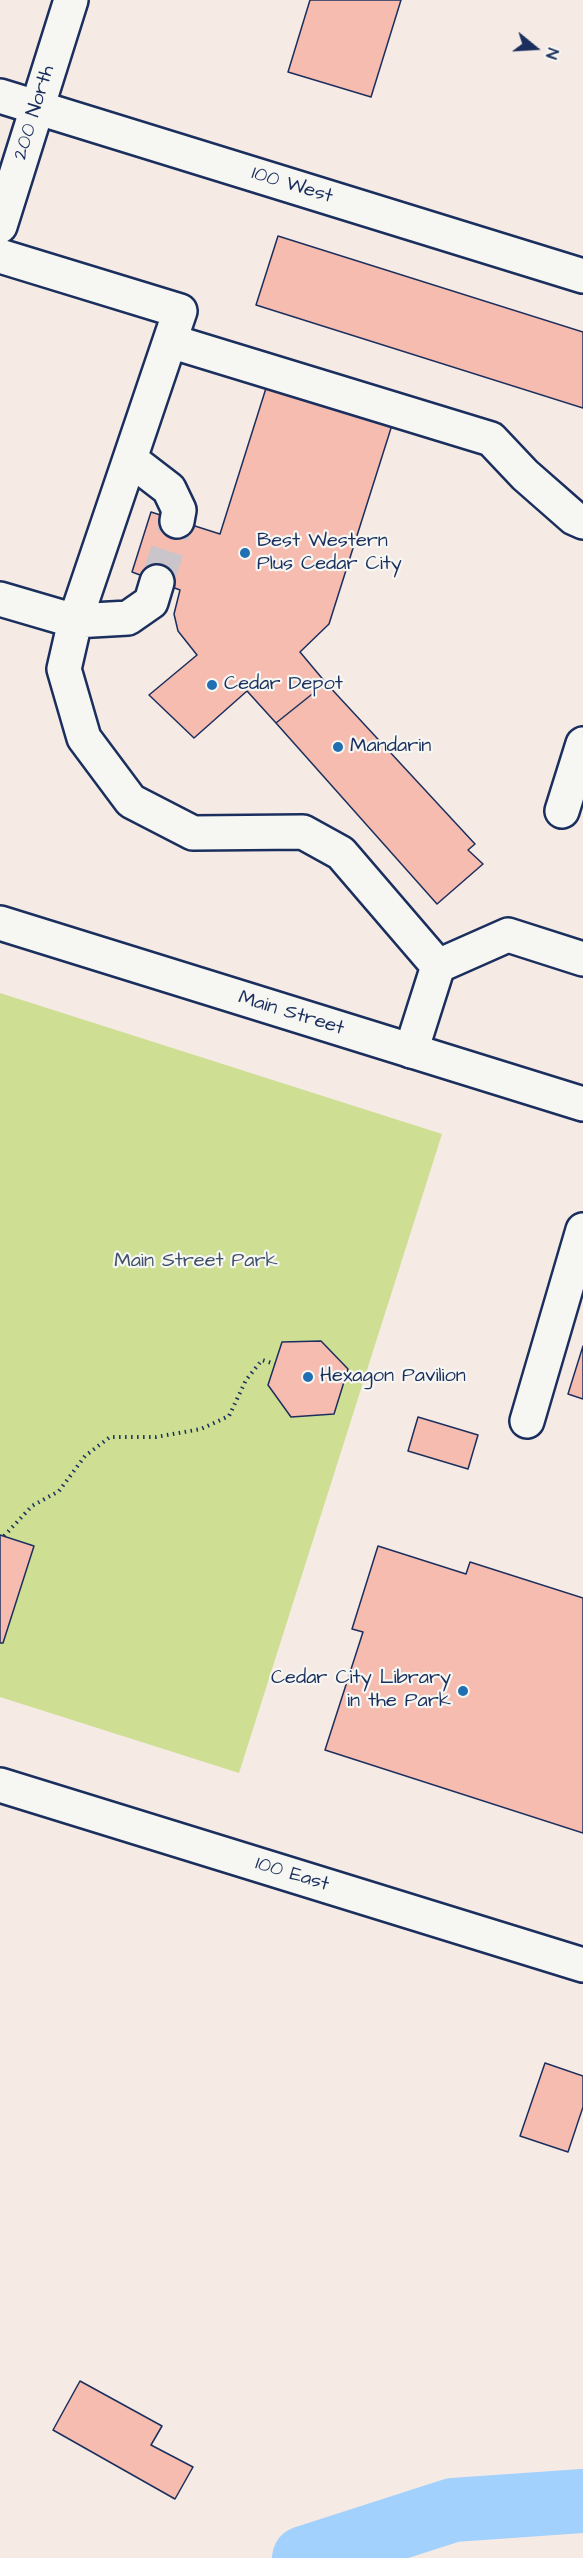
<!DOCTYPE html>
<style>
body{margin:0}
#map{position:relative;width:583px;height:2558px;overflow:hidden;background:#f6eae5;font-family:"Architects Daughter",sans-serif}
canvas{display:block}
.north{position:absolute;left:505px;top:18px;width:60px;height:60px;-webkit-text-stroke:4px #f6f6f2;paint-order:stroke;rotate:108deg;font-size:16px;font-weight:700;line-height:24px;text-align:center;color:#1b2f5e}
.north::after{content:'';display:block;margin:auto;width:21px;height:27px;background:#1b2f5e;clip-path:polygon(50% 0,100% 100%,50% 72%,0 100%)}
</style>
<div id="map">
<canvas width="583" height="2558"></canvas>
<div class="north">N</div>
</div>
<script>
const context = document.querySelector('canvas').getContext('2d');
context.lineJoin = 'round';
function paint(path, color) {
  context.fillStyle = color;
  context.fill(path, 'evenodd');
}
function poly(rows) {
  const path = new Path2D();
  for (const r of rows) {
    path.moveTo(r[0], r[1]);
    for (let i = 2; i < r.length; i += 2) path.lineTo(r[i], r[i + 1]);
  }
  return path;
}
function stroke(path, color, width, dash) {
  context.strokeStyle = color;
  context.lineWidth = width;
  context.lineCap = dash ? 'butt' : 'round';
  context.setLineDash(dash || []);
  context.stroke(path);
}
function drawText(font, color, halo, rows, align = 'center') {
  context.font = font + ' "Architects Daughter",sans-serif';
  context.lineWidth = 4.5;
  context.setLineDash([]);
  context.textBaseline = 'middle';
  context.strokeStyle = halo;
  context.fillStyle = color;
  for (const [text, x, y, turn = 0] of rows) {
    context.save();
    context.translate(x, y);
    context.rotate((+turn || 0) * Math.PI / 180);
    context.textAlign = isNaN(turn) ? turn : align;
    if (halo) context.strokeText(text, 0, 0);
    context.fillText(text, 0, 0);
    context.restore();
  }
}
paint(poly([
 [0,993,442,1134,239,1773,0,1697]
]), '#cedf93');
stroke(poly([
 [304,2558,453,2510,583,2501]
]), '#a2d1fe', 64);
const building = poly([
 [310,0,401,0,371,97,288,72,310,0],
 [278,236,583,332,583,408,256,305,278,236],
 [267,385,392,425,329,624,300,652,326,683,276,723,247,691,194,738,149,695,197,655,178,631,174,614,180,590,132,572,151,512,220,534,267,385],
 [326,683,475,844,468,850,483,864,437,904,276,723,326,683],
 [321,1341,348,1369,334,1414,291,1417,268,1385,282,1342,321,1341],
 [583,1346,583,1399,568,1394,583,1346],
 [418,1417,478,1435,468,1469,408,1451,418,1417],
 [0,1535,34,1546,3,1643,0,1643,0,1535],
 [378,1546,466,1574,470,1562,583,1598,583,1833,325,1750,363,1632,352,1629,378,1546],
 [545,2063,583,2076,583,2107,568,2152,520,2136,545,2063],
 [80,2381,162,2426,151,2445,193,2467,175,2499,53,2430,80,2381]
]);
paint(building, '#f6bcb0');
stroke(building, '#1b2f5e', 1.5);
stroke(poly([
 [157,582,177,521]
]), '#cac5ca', 33, [33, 16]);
const minor = poly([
 [0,96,583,276],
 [0,256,180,311,75,621,64,669,84,738,131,801,193,833,303,832,341,853,438,966,411,1051],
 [170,341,491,439,525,475,574,518,583,522],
 [130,459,169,489,179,510,177,521],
 [0,599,75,621,128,618,151,602,157,582],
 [562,811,583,744],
 [438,966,508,935,583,959],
 [527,1421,583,1230],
 [0,1785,583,1965]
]);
const major = poly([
 [0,226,71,0],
 [0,923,583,1104]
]);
stroke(minor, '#1b2f5e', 38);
stroke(major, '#1b2f5e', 38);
stroke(poly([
 [4,1536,32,1506,59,1491,85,1456,110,1437,156,1437,201,1429,229,1416,246,1380,262,1360,275,1364]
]), '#1b2f5e', 4, [1.5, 4.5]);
stroke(minor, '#f6f6f2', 33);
stroke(major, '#f6f6f2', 33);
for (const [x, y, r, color] of [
 [245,553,6,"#1f6fb2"],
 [212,685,6,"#1f6fb2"],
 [338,747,6,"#1f6fb2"],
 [308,1377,6,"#1f6fb2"],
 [463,1691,6,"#1f6fb2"]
]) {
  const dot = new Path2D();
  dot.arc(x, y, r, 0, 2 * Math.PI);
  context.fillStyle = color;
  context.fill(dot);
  stroke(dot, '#f6f6f2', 2);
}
drawText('20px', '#1b2f5e', '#f6f6f2', [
 ["200 North",35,113,-73],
 ["100 West",292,186,17],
 ["Main Street",291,1014,17],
 ["100 East",292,1875,17]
]);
drawText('20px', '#1b2f5e', '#f6f6f2', [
 ["Best Western",257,542],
 ["Plus Cedar City",257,565],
 ["Cedar Depot",224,685],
 ["Mandarin",350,747],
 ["Hexagon Pavilion",320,1377],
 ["Cedar City Library",451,1679,"right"],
 ["in the Park",451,1702,"right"]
], 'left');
drawText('20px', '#3f5269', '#f6f6f2', [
 ["Main Street Park",196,1262]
]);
</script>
